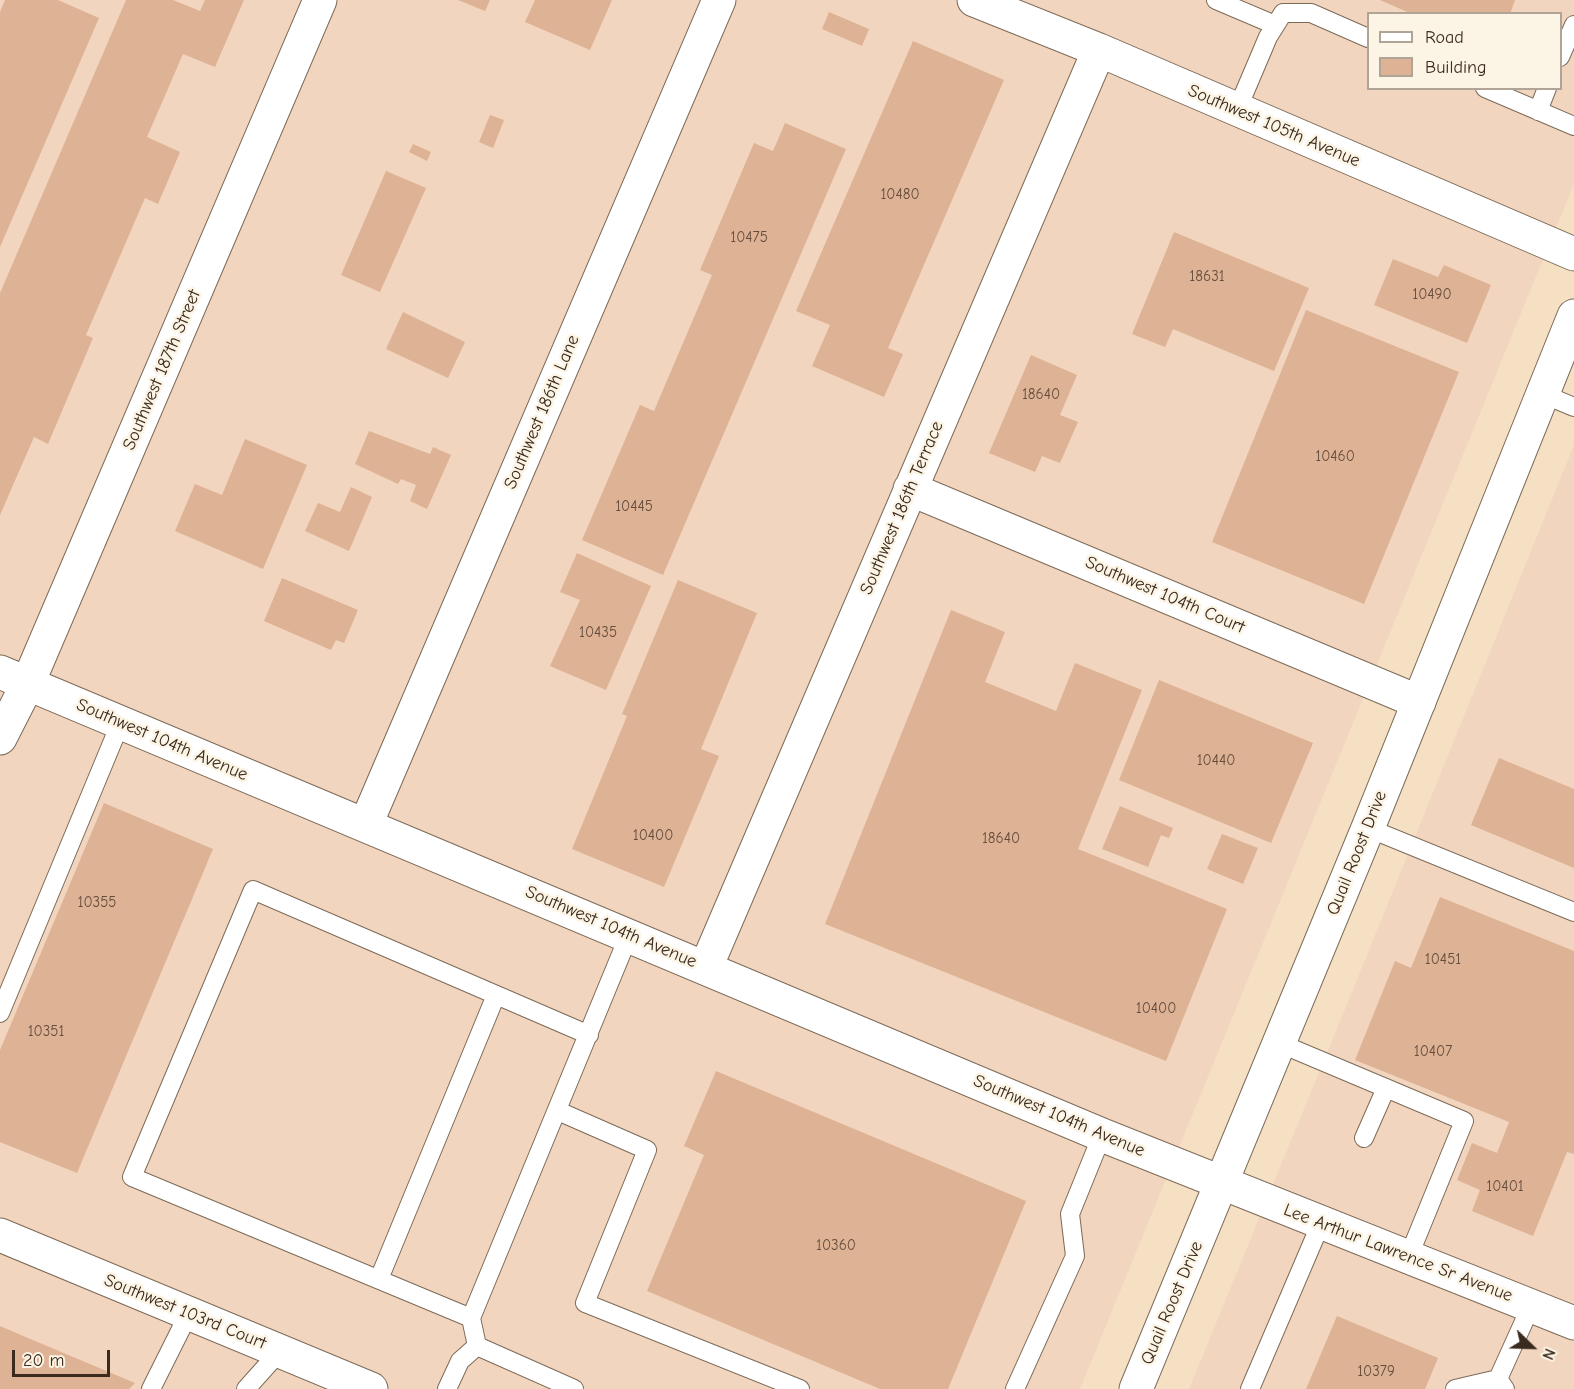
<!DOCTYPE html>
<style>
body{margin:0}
#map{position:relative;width:1574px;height:1389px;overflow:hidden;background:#f5e0c4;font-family:"Comic Neue",sans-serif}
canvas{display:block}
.legend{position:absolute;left:1367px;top:12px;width:195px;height:78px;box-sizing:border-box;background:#fcf5e5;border:2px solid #afa495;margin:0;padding:8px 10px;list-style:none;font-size:18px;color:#3b2a1e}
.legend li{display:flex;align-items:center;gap:12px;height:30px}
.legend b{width:30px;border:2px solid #afa495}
.north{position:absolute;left:1502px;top:1317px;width:60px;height:60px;-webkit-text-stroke:4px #fcf5e5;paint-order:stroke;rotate:113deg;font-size:16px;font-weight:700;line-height:24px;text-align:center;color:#3b2a1e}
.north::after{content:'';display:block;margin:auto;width:21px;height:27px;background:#3b2a1e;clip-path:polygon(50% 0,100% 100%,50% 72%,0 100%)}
.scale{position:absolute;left:12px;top:1350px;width:98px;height:27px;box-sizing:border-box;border:3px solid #3b2a1e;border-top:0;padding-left:8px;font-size:18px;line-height:21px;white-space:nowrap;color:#3b2a1e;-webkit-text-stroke:4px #fcf5e5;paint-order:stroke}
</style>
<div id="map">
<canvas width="1574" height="1389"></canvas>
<ul class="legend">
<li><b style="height:8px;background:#fff"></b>Road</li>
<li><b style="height:16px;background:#deb294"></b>Building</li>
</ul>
<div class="north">N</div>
<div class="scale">20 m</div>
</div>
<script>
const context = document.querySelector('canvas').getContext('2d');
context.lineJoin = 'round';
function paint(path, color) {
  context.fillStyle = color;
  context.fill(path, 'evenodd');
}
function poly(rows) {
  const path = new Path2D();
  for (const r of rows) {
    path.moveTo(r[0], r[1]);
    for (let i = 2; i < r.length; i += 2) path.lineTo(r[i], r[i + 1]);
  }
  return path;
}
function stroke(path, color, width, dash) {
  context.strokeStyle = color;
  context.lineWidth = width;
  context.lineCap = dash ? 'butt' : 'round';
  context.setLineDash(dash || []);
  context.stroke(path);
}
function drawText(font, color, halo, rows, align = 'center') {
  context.font = font + ' "Comic Neue",sans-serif';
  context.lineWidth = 5;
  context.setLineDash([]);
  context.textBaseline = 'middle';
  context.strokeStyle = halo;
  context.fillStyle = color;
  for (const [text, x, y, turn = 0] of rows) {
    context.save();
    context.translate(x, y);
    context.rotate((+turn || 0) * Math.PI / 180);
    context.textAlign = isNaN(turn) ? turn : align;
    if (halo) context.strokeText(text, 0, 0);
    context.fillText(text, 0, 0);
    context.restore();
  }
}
paint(poly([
 [0,0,1574,0,1574,184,1080,1389,0,1389],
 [1368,14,1560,14,1560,88,1368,88],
 [1574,445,1574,1389,1189,1389,1345,1009]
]), '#f2d5be');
paint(poly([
 [5,0,58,0,99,18,0,247,0,12],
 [126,0,173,0,200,11,205,0,244,0,215,67,183,54,147,137,180,152,158,204,145,198,86,335,93,338,48,444,34,437,0,515,0,293],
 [458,0,490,0,485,11],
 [535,0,612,0,590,50,525,22],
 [1380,0,1515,0,1510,14,1412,14],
 [829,12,869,29,862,46,822,29],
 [913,41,1004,80,888,348,903,354,884,397,812,366,830,325,796,311],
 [490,115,504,120,493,148,479,142],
 [785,123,846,149,663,575,582,540,640,405,654,411,712,275,700,270,754,143,773,151],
 [413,144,431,152,427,161,409,152],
 [386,171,426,188,380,292,341,275],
 [1174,232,1309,288,1274,371,1173,329,1165,347,1132,334],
 [1393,259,1438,277,1444,265,1491,285,1467,343,1374,305],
 [1306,310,1459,372,1364,604,1212,542],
 [403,312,465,342,448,378,386,349],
 [1031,355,1077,375,1060,415,1078,422,1060,463,1042,456,1035,472,989,453],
 [369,431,430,454,433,447,451,455,427,509,410,501,416,485,401,479,398,484,355,464],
 [245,439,307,465,263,569,175,531,195,484,222,495],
 [351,487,372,497,349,551,305,531,318,503,340,512],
 [577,553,651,586,606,690,550,666,580,600,560,592],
 [282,578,358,610,344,643,336,640,331,650,264,621],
 [678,580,757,613,701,749,719,756,664,887,572,849,627,716,622,714],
 [951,610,1005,632,985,682,1056,711,1075,663,1142,690,1078,849,1227,909,1166,1061,825,924],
 [1159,680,1313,743,1271,843,1119,780],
 [1499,758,1574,789,1574,868,1471,825],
 [104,803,213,849,77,1173,0,1142,0,1050],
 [1120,806,1173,828,1169,838,1161,835,1148,867,1102,849],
 [1222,834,1258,848,1243,884,1207,869],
 [1440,897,1574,951,1574,1154,1567,1152,1533,1236,1472,1211,1480,1190,1457,1180,1472,1143,1497,1153,1509,1122,1355,1060,1395,961,1411,968],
 [716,1071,1026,1201,948,1389,880,1389,647,1291,704,1155,684,1146],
 [1337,1316,1438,1358,1425,1389,1306,1389],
 [0,1326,28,1338,135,1383,129,1389,0,1389]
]), '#deb294');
const lane = poly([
 [1216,0,1275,25],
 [1560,57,1574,25],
 [1485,88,1574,126],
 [1237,110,1268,37,1283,13,1311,13,1368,38],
 [1538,111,1547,88],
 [1543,394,1574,407],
 [1368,828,1574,912],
 [0,1013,120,724],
 [1279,1043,1464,1121,1408,1258],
 [558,1111,647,1150,585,1303,800,1389],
 [1364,1138,1386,1088],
 [379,1279,496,995],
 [471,1318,132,1177,253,890,589,1035],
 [151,1389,189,1313],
 [246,1389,280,1351],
 [447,1389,460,1361,477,1346],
 [574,1389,477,1346,471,1318,629,935],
 [1015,1389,1075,1256,1070,1214,1102,1135],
 [1250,1389,1321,1223],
 [1455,1389,1498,1379],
 [1505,1389,1498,1379,1531,1306]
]);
const street = poly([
 [974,0,1099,50,1574,254],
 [910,489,1419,702],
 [0,672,1102,1135,1574,1323],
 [0,738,28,683,320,0],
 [366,824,719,0],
 [706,967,1099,50],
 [0,1235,371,1389]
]);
const secondary = poly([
 [1136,1389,1368,828,1574,316]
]);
stroke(lane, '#7c6a58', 20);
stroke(street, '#7c6a58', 35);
stroke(secondary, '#7c6a58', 35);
stroke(lane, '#fff', 18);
stroke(street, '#fff', 33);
stroke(secondary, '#fff', 33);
drawText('15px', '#644c3c', null, [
 ["10480",900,195],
 ["10475",749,238],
 ["18631",1207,277],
 ["10490",1432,295],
 ["18640",1041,395],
 ["10460",1335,457],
 ["10445",634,507],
 ["10435",598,633],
 ["10440",1216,761],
 ["10400",653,836],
 ["18640",1001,839],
 ["10355",97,903],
 ["10451",1443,960],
 ["10400",1156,1009],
 ["10351",46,1032],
 ["10407",1433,1052],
 ["10401",1505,1187],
 ["10360",836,1246],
 ["10379",1376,1372]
]);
drawText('18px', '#3b2a1e', '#fcf5e5', [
 ["Southwest 105th Avenue",1274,126,23],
 ["Southwest 187th Street",162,370,-67],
 ["Southwest 186th Lane",542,412,-67],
 ["Southwest 186th Terrace",902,508,-67],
 ["Southwest 104th Court",1165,595,23],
 ["Southwest 104th Avenue",162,740,23],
 ["Quail Roost Drive",1357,853,-68],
 ["Southwest 104th Avenue",611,927,23],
 ["Southwest 104th Avenue",1059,1116,23],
 ["Lee Arthur Lawrence Sr Avenue",1398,1253,21],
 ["Quail Roost Drive",1172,1303,-67],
 ["Southwest 103rd Court",185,1312,22]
]);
</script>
